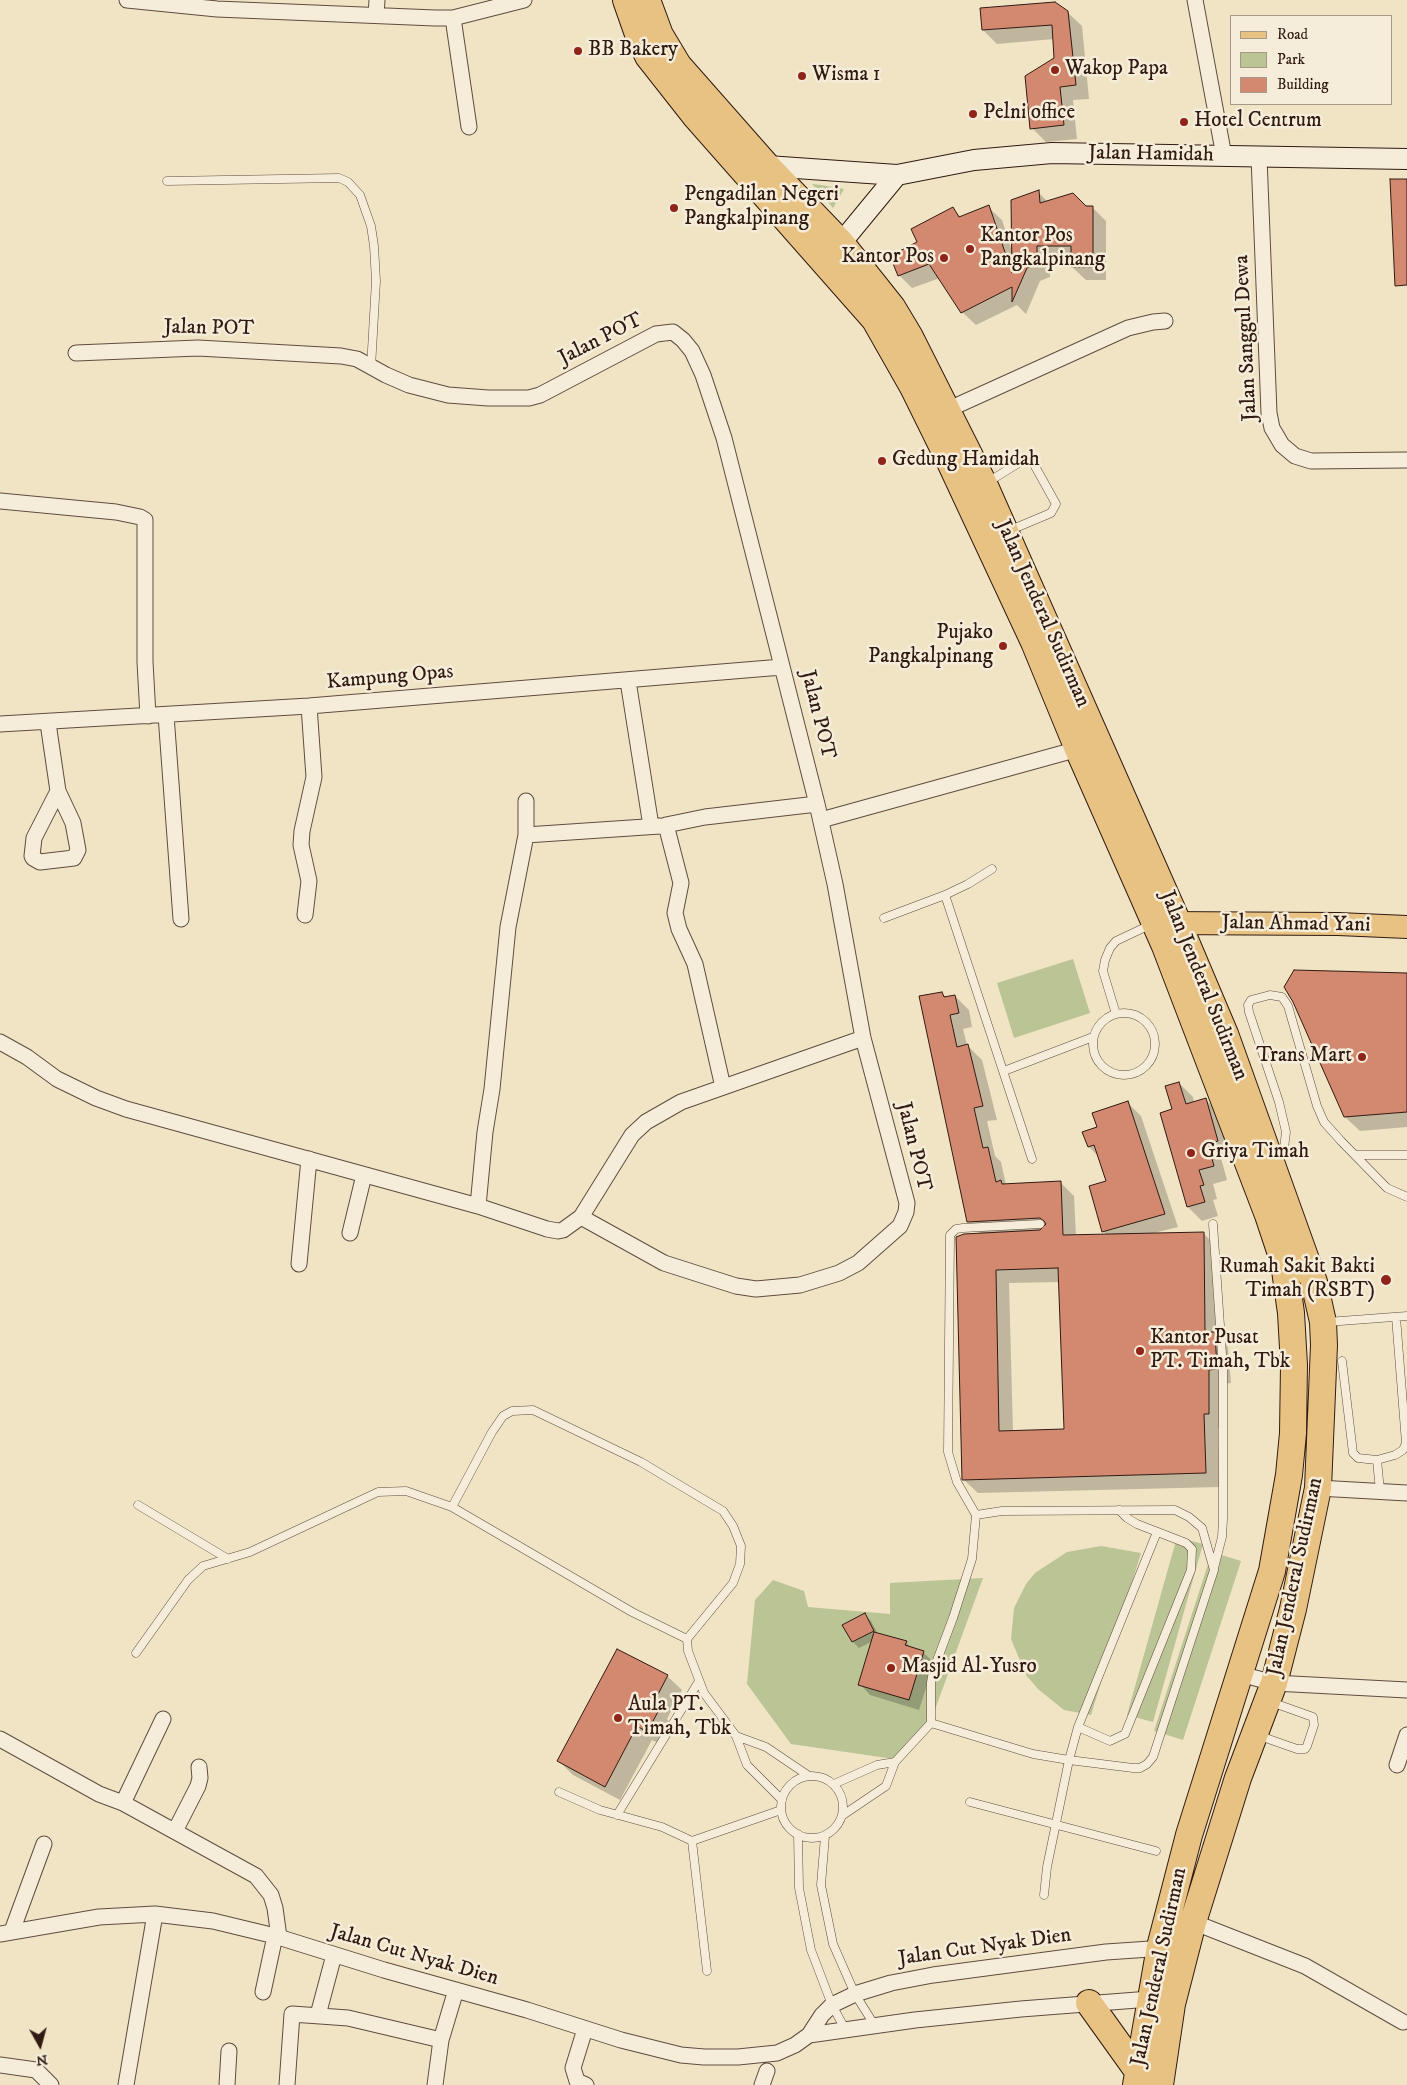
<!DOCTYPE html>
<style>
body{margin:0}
#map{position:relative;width:1407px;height:2085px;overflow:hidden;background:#f0e4c5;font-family:"IM FELL DW Pica",serif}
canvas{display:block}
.legend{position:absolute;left:1230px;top:15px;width:162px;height:90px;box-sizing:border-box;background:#f5edd9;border:1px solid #a69989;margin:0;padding:6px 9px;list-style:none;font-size:15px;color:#301a12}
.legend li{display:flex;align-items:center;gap:10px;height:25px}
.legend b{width:25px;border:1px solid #a69989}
.north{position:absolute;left:15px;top:2020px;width:50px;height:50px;-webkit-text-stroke:4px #f5edd9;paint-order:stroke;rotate:173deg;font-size:14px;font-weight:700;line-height:20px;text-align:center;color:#301a12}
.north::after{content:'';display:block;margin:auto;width:18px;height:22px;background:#301a12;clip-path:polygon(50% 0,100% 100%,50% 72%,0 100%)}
</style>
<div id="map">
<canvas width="1407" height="2085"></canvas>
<ul class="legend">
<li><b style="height:6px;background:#e8c282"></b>Road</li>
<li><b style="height:14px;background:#bac495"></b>Park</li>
<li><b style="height:14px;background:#d28970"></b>Building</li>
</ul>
<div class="north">N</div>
</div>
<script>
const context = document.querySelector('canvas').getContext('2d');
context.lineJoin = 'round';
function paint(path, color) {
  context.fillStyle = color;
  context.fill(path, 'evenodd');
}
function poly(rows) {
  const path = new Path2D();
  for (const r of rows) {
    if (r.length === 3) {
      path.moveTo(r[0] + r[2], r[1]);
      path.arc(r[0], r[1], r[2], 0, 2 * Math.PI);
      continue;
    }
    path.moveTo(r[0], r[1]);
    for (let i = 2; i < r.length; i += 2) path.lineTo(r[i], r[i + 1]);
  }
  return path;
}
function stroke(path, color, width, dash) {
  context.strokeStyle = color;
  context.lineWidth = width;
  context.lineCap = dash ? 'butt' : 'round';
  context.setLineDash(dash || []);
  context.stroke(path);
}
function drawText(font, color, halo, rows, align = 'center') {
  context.font = font + ' "IM FELL DW Pica",serif';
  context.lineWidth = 5;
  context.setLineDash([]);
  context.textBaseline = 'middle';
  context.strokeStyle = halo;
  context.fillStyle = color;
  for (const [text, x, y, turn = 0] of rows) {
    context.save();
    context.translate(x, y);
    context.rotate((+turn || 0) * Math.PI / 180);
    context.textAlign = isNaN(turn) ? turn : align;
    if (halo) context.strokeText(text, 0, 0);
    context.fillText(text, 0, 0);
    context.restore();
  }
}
paint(poly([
 [812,184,821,185,844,189,833,208],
 [1073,959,1090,1013,1014,1038,997,983],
 [1177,1537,1203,1544,1153,1722,1127,1715],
 [1101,1546,1141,1553,1091,1715,1064,1710,1038,1689,1026,1675,1011,1639,1014,1608,1026,1584,1035,1573,1067,1552],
 [1212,1552,1241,1561,1183,1740,1154,1731],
 [983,1578,933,1715,901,1760,791,1744,747,1684,755,1600,773,1580,804,1591,808,1607,890,1614,890,1583]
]), '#bac495');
paint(poly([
 [1067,12,1082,26,1089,99,1073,100,1077,139,1046,142,1032,128,1056,59,1054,39,997,44,983,30],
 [1038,192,1048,202,1092,207,1106,221,1106,280,1086,280,1072,267,1072,259,1050,259,1050,277,1040,281,1026,314,1017,305,976,325,962,312,940,278,912,288,899,275,919,242,952,209,962,218,988,207,1002,220,1012,251],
 [1407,975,1407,1127,1360,1131,1345,1117],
 [942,993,947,998,955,996,969,1010,972,1027,963,1029,967,1045,982,1060,997,1120,987,1121,995,1156,1001,1162,1006,1185,1060,1182,1074,1196,1076,1236,1107,1235,1103,1231,1108,1182,1100,1158,1089,1147,1099,1128,1128,1103,1141,1116,1178,1227,1154,1233,1203,1233,1217,1247,1219,1337,1228,1347,1231,1383,1222,1384,1223,1428,1218,1428,1219,1487,978,1493,963,1479,981,1234,968,1222],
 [1060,1282,1065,1431,1013,1432,1009,1283],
 [1179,1083,1193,1097,1194,1102,1205,1099,1219,1113,1231,1155,1221,1158,1227,1180,1213,1184,1217,1199,1213,1200,1218,1216,1202,1221,1188,1207,1173,1110],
 [864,1614,871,1621,878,1634,906,1642,912,1649,923,1652,934,1663,919,1710,870,1695,860,1684,873,1641,859,1648,853,1642],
 [618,1650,667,1676,682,1690,667,1719,673,1725,662,1745,652,1740,620,1800,573,1775,559,1761]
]), '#0003');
const building = poly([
 [1055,2,1068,11,1076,85,1060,87,1064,125,1030,129,1025,76,1054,58,1052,25,982,30,980,8,1055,2],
 [1390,179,1407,179,1407,285,1395,286,1390,179],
 [1039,190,1040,203,1073,193,1086,206,1093,206,1093,267,1071,267,1071,246,1037,246,1037,263,1027,268,1012,302,1012,287,961,313,929,264,898,276,890,256,917,242,911,229,953,207,959,217,989,205,1012,273,1011,200,1039,190],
 [1294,970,1407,973,1407,1112,1344,1117,1293,1002,1284,987,1294,970],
 [942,992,944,997,955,995,959,1013,950,1015,957,1047,968,1044,983,1106,974,1108,983,1148,988,1147,996,1182,1001,1180,1002,1184,1061,1181,1063,1235,1204,1232,1205,1332,1215,1332,1217,1369,1209,1370,1209,1414,1204,1414,1206,1473,962,1480,956,1237,964,1234,1040,1230,1046,1224,1044,1221,1040,1218,967,1222,919,996,942,992],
 [1058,1268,1064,1429,999,1431,996,1270,1058,1268],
 [1179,1082,1186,1104,1206,1098,1218,1141,1208,1144,1214,1166,1199,1170,1204,1185,1200,1186,1205,1202,1187,1207,1160,1113,1172,1109,1165,1086,1179,1082],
 [1128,1101,1165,1214,1102,1232,1089,1186,1106,1181,1094,1145,1088,1147,1082,1132,1097,1127,1092,1113,1128,1101],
 [865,1613,874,1631,852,1642,842,1625,865,1613],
 [874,1632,907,1641,905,1645,924,1651,909,1700,858,1685,874,1632],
 [617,1649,668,1675,652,1706,659,1710,647,1732,637,1726,605,1787,557,1761,617,1649]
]);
paint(building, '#d28970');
stroke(building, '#301a12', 1);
const lane = poly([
 [167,181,339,178,348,182,360,195,371,226,374,246,376,281,371,367],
 [988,482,1025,459,1031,459,1056,504,1051,513,1008,531],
 [945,895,1032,1159],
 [884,918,945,895,968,884,992,869],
 [1124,1044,31],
 [1116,1014,1103,971,1105,960,1110,948,1116,941,1152,924],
 [1004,1071,1093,1037],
 [1355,1155,1407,1155],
 [1276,1158,1284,1148,1286,1132,1279,1102,1249,1012,1248,1005,1251,1000,1270,995,1282,997,1288,1006,1317,1106,1324,1122,1341,1141,1387,1188,1407,1197],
 [1213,1224,1223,1369,1223,1519,1222,1537,1214,1568],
 [1327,1322,1407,1316],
 [1342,1361,1353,1453,1358,1458,1377,1460,1395,1455,1403,1450,1406,1443,1396,1317],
 [1377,1460,1380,1491],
 [138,1505,228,1559],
 [452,1507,492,1432,503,1416,512,1411,533,1410,641,1462,723,1511,733,1526,741,1546,740,1564,733,1583,687,1639],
 [976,1515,957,1482,948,1452,950,1235,956,1229,963,1228,1040,1224],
 [136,1653,188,1580,203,1566,250,1552,378,1492,406,1491,452,1507,632,1612,687,1639,688,1651,704,1693,736,1736,747,1765,782,1800],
 [931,1723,1033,1754,1069,1760,1047,1867,1044,1895],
 [1078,1727,1110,1741,1125,1734,1191,1570,1192,1549,1186,1543,1137,1524,1127,1518,1119,1510],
 [1257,1735,1297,1749,1305,1749,1307,1746,1314,1725,1313,1717,1271,1702],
 [736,1736,766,1747,809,1776],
 [812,1807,31],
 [834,1784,877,1765,895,1762],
 [559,1792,600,1810,662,1827,692,1841],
 [970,1802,1156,1851],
 [617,1815,699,1681],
 [843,1815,886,1786,895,1762,931,1723,931,1683,933,1671,953,1618,972,1559,976,1515,1002,1511,1175,1510,1189,1517,1202,1528,1214,1570,1153,1757,1147,1764,1140,1768,1133,1768,1069,1760,1078,1727,1157,1532],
 [798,1834,799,1888,811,1950,832,2005,845,2029],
 [825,1836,821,1885,833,1944,855,1994,875,2026],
 [707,1971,692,1841,781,1810]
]);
const street = poly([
 [127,0,217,9,435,18,453,18,524,0],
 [1195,0,1224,156],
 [376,15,377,0],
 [453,18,469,127],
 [1259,157,1269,413,1272,428,1282,445,1295,456,1311,461,1407,460],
 [76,353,198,348,341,356,357,359,386,375,409,385,448,395,488,398,529,398,540,395,656,334,673,332,683,340,692,351,703,375,724,438,817,804,835,884,863,1038,907,1203,906,1212,900,1226,858,1263,839,1273,800,1285,756,1289,736,1286,664,1263,581,1217],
 [947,410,1128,328,1153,322,1165,321],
 [0,501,116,512,140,517,145,520,145,662,148,716],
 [628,681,651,826],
 [166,715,181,919],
 [48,723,58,791,73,823,78,850,74,858,40,862,33,858,32,856,34,838,58,791],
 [0,724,309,706,782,667],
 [821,820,1078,749],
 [526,835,660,826],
 [305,915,309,881,301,845,302,831,314,777,309,706],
 [0,1042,27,1057,57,1079,96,1098,126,1109,478,1206,547,1229,558,1231,563,1230,581,1217,632,1135,646,1122,681,1102,863,1038],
 [723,1087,695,964,679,929,675,913,681,883,666,825,705,817,817,804],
 [478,1206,485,1132,492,1089,508,927,526,835,526,801],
 [350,1233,364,1175],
 [299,1264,309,1159],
 [1318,1488,1407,1493],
 [1240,1674,1274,1683,1407,1690],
 [0,1739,99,1794,123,1803,256,1876,271,1895,275,1908,279,1937],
 [1397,1765,1407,1735],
 [123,1803,163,1719],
 [175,1831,198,1786,200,1778,199,1767],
 [1193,1922,1305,1966,1403,2022],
 [12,1931,44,1844],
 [0,1934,99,1917,155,1914,213,1921,275,1936,384,1970,527,2010,621,2040,681,2055,704,2057,738,2057,777,2053,795,2045,809,2035,822,2015,832,2005,855,1994,891,1983,933,1975,1106,1952,1165,1948],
 [263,1992,275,1936],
 [318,2015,334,1955],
 [585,2029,573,2068,577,2081,586,2085],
 [809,2035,915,2020,1021,2009,1150,1999,1158,2001],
 [0,2065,36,2070,51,2085],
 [126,2085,155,1914],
 [227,2085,229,2051],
 [287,2085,292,2014,348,2018,441,2040],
 [435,2085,441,2040,456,1990],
 [762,2085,767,2071]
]);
const secondary = poly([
 [761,171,767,166,897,175,974,160,1052,153,1407,159],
 [841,243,897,175]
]);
const primary = poly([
 [1163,923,1338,924,1407,927]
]);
const highway = poly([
 [626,0,639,37,648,56,696,117,875,320,913,387,950,462,1034,642,1078,749,1165,946,1268,1215,1284,1263,1291,1313,1294,1365,1293,1433,1289,1475,1272,1571,1189,1835,1160,1947,1136,2085],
 [647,0,660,35,678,65,767,166,841,243,892,307,910,337,984,484,1175,916,1225,1034,1314,1282,1323,1322,1324,1345,1318,1488,1293,1609,1274,1683,1238,1778,1193,1922,1172,2004,1160,2085],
 [1089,2003,1137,2070]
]);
stroke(lane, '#604c3f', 9);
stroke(street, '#604c3f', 17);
stroke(secondary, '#301a12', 22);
stroke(primary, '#301a12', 24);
stroke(highway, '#301a12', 28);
stroke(lane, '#f5edd9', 8);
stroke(street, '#f5edd9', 15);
stroke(secondary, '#f5edd9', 20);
stroke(primary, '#e8c282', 22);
stroke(highway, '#e8c282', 26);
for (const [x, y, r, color] of [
 [578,51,5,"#8f2418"],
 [1055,70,5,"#8f2418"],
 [802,76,5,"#8f2418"],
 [973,114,5,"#8f2418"],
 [1184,122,5,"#8f2418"],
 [674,208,5,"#8f2418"],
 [970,249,5,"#8f2418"],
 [944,258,5,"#8f2418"],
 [882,461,5,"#8f2418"],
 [1003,646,5,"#8f2418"],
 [1362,1057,5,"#8f2418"],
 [1191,1153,5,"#8f2418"],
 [1386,1280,6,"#8f2418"],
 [1140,1351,5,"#8f2418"],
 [891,1668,5,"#8f2418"],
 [618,1718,5,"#8f2418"]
]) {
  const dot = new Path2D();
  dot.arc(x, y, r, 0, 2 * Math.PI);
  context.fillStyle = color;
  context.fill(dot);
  stroke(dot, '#f5edd9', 2);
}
drawText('21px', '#301a12', '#f5edd9', [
 ["BB Bakery",588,51],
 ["Wakop Papa",1065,70],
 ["Wisma 1",812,76],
 ["Pelni office",983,114],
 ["Hotel Centrum",1194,122],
 ["Pengadilan Negeri",684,196],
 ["Pangkalpinang",684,220],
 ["Kantor Pos",980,237],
 ["Pangkalpinang",980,261],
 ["Kantor Pos",934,258,"right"],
 ["Gedung Hamidah",892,461],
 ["Pujako",993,634,"right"],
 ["Pangkalpinang",993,658,"right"],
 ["Trans Mart",1352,1057,"right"],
 ["Griya Timah",1201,1153],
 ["Rumah Sakit Bakti",1375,1268,"right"],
 ["Timah (RSBT)",1375,1292,"right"],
 ["Kantor Pusat",1150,1339],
 ["PT. Timah, Tbk",1150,1363],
 ["Masjid Al-Yusro",901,1668],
 ["Aula PT.",628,1706],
 ["Timah, Tbk",628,1730]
], 'left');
drawText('21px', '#301a12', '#f5edd9', [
 ["Jalan Hamidah",1151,155,1],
 ["Jalan POT",209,329,1],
 ["Jalan Sanggul Dewa",1247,338,-93],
 ["Jalan POT",601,340,-27],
 ["Jalan Jenderal Sudirman",1042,614,66],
 ["Kampung Opas",390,678,-5],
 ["Jalan POT",817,715,76],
 ["Jalan Ahmad Yani",1296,925,1],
 ["Jalan Jenderal Sudirman",1203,986,68],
 ["Jalan POT",913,1147,76],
 ["Jalan Jenderal Sudirman",1296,1577,-78],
 ["Jalan Cut Nyak Dien",985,1948,-8],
 ["Jalan Cut Nyak Dien",414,1956,16],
 ["Jalan Jenderal Sudirman",1160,1967,-78]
]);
</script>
